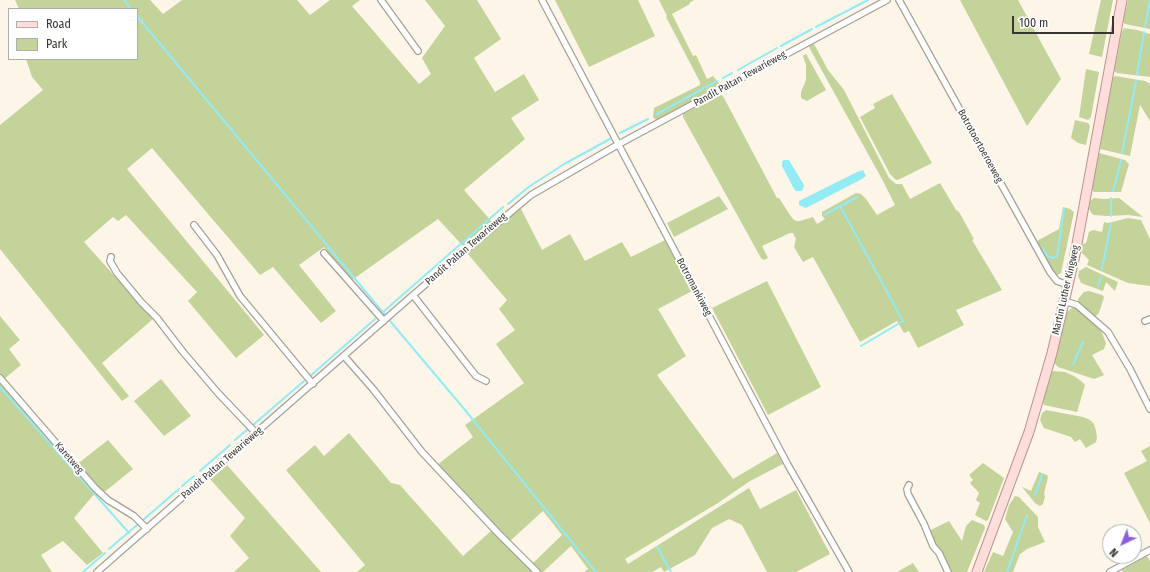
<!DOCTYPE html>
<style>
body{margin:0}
#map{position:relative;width:1150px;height:572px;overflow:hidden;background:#fcf5e8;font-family:"Fira Sans Condensed",sans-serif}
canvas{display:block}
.legend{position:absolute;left:8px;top:8px;width:130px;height:52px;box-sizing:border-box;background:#fff;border:1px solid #afaeac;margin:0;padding:5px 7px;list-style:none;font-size:12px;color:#383530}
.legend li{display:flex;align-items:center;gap:8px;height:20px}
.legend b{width:20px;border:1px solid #afaeac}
.north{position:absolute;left:1102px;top:524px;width:40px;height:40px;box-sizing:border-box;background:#fff;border:1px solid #afaeac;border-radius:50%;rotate:223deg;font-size:11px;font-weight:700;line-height:16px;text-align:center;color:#383530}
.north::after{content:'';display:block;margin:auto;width:14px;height:18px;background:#8b61db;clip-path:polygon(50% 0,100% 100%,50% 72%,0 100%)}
.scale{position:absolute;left:1012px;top:16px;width:102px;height:18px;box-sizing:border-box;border:2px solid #383530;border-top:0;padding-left:5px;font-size:12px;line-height:14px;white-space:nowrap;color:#383530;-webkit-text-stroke:3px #fff;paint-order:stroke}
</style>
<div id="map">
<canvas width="1150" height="572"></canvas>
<ul class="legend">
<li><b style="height:5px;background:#feddda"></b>Road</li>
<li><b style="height:11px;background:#c4d39a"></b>Park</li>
</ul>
<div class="north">N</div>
<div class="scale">100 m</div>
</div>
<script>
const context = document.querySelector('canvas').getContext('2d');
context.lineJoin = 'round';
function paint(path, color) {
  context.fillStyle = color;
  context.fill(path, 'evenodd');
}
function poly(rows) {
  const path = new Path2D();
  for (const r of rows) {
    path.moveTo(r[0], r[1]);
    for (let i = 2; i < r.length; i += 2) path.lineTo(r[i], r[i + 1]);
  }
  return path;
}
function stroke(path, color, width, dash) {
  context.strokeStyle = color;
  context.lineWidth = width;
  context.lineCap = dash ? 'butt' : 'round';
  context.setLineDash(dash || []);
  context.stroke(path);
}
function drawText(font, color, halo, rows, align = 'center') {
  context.font = font + ' "Fira Sans Condensed",sans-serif';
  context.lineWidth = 4;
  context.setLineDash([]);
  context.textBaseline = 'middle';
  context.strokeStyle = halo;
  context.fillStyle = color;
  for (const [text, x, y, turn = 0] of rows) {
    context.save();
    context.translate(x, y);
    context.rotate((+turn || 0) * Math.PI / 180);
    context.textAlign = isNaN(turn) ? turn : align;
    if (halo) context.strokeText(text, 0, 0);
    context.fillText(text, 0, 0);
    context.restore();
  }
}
paint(poly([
 [15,0,150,0,163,14,182,0,297,0,310,15,330,0,360,0,352,6,419,84,431,74,422,58,445,26,425,0,477,0,501,39,474,58,495,92,524,74,539,100,511,118,525,139,464,190,492,222,464,247,438,219,352,280,324,247,299,265,336,311,321,323,273,267,260,275,152,148,127,169,264,335,236,358,188,301,197,292,126,215,118,221,113,217,84,242,153,319,102,363,129,396,122,401,0,249,0,125,43,90,32,77,26,59,137,59,137,9,19,9],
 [555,0,638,0,655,36,589,67],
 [659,0,694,0,689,3,690,4,672,14,693,56,696,55,707,79,713,76,719,83,719,87,661,119,656,120,653,117,654,108,700,85,700,82,666,17,667,16],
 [960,0,1018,0,1061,79,1027,126],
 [1101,0,1113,0,1102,57,1089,54],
 [1128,0,1150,0,1150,29,1125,24,1123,22],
 [1124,28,1137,30,1150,34,1150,77,1117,73,1114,71,1122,32],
 [813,42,828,70,844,90,889,178,896,184,902,184,910,199,940,183,956,210,959,212,974,239,972,240,1002,290,956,310,964,325,918,348,909,331,904,333,897,321,860,342,813,257,803,262,794,247,796,239,793,233,790,233,762,246,768,258,764,260,761,258,683,117,683,114,717,96,721,95,723,96,777,198,779,198,790,215,793,219,796,221,800,221,813,217,817,224,825,219,822,216,822,212,856,193,861,194,866,199,877,215,895,205,883,181,810,49,809,46],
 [806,54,826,90,807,101,801,98,801,92,806,80,806,65,803,56],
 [1086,69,1099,72,1091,117,1088,120,1079,117],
 [1115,76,1145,81,1150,84,1150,121,1140,105,1130,156,1100,149,1112,79],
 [892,94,932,163,900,179,896,180,890,174,860,117,875,108,873,104],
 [1075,120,1088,123,1090,126,1086,145,1078,143,1071,138],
 [1099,153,1125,160,1129,164,1121,192,1094,192,1092,190,1092,186],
 [719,196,728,209,674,237,667,223],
 [1094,198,1104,199,1119,198,1143,217,1128,215,1107,216,1094,215,1091,213,1089,208,1090,201],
 [520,207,542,250,570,234,585,261,622,242,631,257,665,240,692,291,658,309,686,356,657,375,733,479,777,453,783,464,750,481,718,503,625,559,628,564,749,488,760,509,796,490,830,554,796,572,767,572,742,525,729,519,712,528,695,555,664,572,661,567,652,572,584,572,588,569,571,546,543,572,541,572,533,563,562,535,543,511,510,541,437,465,473,437,465,425,524,383,496,344,515,330,499,309,507,300,467,253],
 [1063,207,1070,209,1074,212,1061,273,1057,275,1055,274,1049,265,1037,241,1059,229],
 [1128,218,1141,220,1150,239,1150,286,1128,283,1087,265,1089,260,1080,251,1083,244,1086,243,1089,232,1093,230,1102,232,1104,222,1108,223],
 [1086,267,1118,282,1115,291,1106,282,1103,291,1081,283,1078,276,1079,271],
 [767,281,821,387,768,415,712,308],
 [1089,291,1102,295,1104,297,1099,313,1095,317,1079,304,1078,301,1078,299,1084,292],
 [1073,307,1078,308,1100,328,1106,343,1104,349,1092,355,1104,375,1094,379,1058,367,1055,364,1054,360,1067,312],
 [0,316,20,340,9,349,21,365,4,379,0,375],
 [1054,371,1065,372,1074,376,1081,381,1085,385,1077,412,1044,405,1043,403,1049,377,1051,372],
 [161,379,191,416,164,436,134,401],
 [0,382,96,492,74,518,103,553,87,565,63,541,41,555,52,572,0,572],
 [1046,410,1083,417,1090,420,1094,424,1096,431,1097,438,1096,442,1086,448,1080,439,1075,442,1071,437,1044,428,1040,420,1042,413],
 [349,433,391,483,400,485,463,556,492,530,534,572,357,572,365,565,286,470,315,445,324,456],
 [108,440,133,469,103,493,76,465],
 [1150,446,1150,523,1124,473,1147,461,1141,451],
 [983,463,1004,478,988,520,986,521,975,515,980,503,976,500,979,493,970,483,973,480,969,475],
 [227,465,321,572,234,572,249,558,230,536,245,518,210,479],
 [1039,472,1047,475,1048,477,1044,494,1045,497,1043,504,1040,506,1035,503,1022,487,1031,491],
 [1015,496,1019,497,1038,517,1038,527,1045,542,1027,549,1020,554,1013,572,984,572,993,552,1003,556,1013,532,1005,519,1009,505],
 [972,520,984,525,985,528,967,572,949,572,935,546,929,531,949,521,962,541,966,526],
 [1147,556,1150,561,1150,572,1123,572,1122,570],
 [913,563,919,572,897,572]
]), '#c4d39a');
paint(poly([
 [784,160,789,160,804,185,804,187,802,191,796,191,794,189,782,166,782,162],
 [863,170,866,176,862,179,806,208,799,205,799,201,857,172]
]), '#92ebf5');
stroke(poly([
 [124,0,131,9],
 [137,16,385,315],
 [816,27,868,0],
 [1145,27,1150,0],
 [781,46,812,29],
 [738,70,777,48],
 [1137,74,1144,32],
 [723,78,732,73],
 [657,114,717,81],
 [620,133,648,119],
 [1122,153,1136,81],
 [1113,191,1121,160],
 [508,204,530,186,566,163,610,139],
 [840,206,903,321,861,346],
 [824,215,857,197],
 [1111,216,1111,198],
 [1043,248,1046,254,1049,257,1054,258,1057,256,1064,209],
 [1102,269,1111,223],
 [1098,286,1101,277],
 [383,312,503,207],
 [390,321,465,410,596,572],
 [1073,364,1083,342],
 [309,377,375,319],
 [0,387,129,533],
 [253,425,304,381],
 [235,440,248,429],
 [200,471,230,445],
 [182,486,194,476],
 [1035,495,1042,475],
 [143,520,179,489],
 [657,547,671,572],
 [109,549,137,525],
 [83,572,105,553],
 [1007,572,1027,515]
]), '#92ebf5', 2);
const minor = poly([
 [381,0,418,51],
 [542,0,788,465,849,572],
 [899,0,1050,272,1057,281,1068,285],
 [194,225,217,255,240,296,313,384],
 [324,253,384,321],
 [111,257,110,261,117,273,142,303,157,318,183,352,218,393,256,433],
 [413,295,476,376,486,381],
 [1064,301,1077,305,1108,332,1130,369,1150,409],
 [1145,321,1150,319],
 [344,356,373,389,422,452,498,533,537,572],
 [0,378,95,488,108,500,134,516,147,529],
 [909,485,907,489,908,494,924,524,933,546,939,553,948,572],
 [97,572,413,295,531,195,619,144,887,0],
 [1110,572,1150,550]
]);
const primary = poly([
 [977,572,1029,432,1052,353,1074,260,1122,0]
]);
stroke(minor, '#a7a195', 8);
stroke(primary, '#b9948e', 11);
stroke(minor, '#fff', 5.5);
stroke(primary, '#feddda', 9);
drawText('10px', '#383530', '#fff', [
 ["Pandit Paltan Tewarieweg",740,79,-29],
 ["Botrotoertoeroeweg",980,146,61],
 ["Pandit Paltan Tewarieweg",466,249,-41],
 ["Botromankiweg",694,287,62],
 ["Martin Luther Kingweg",1066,290,-77],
 ["Karetweg",69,458,49],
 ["Pandit Paltan Tewarieweg",222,463,-41]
]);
</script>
